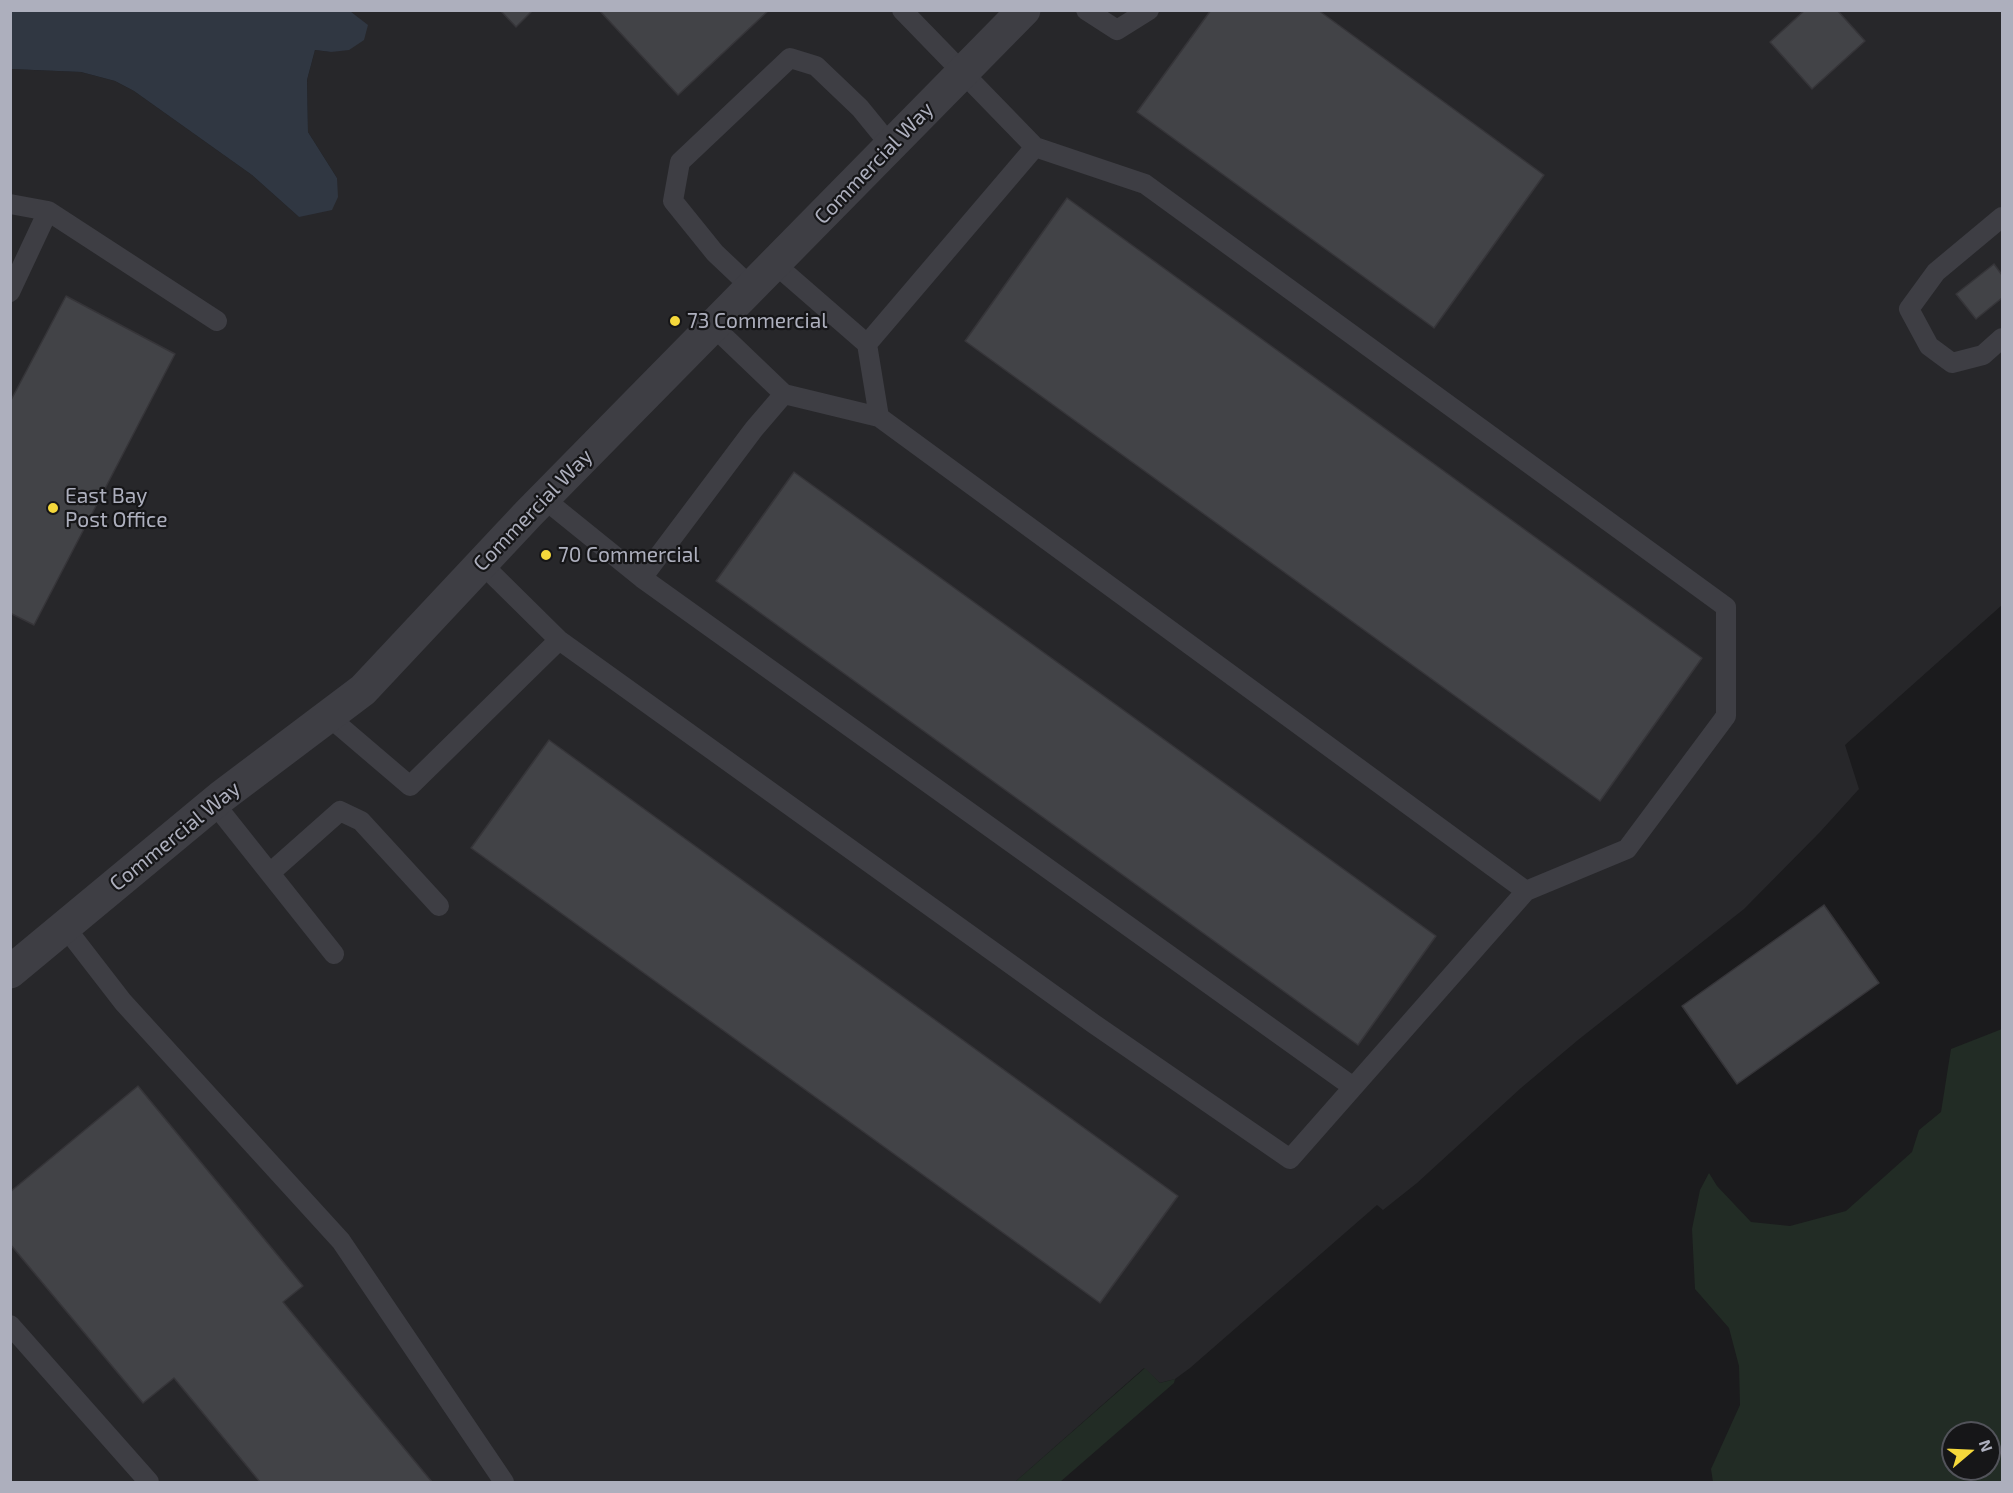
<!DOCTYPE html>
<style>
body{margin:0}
#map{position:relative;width:2013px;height:1493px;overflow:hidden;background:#1b1b1d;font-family:"Exo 2",sans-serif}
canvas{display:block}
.frame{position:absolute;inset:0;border:12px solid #adafbd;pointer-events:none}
.north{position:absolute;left:1941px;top:1421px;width:60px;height:60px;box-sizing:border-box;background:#161618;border:2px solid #52535a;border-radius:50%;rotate:71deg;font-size:16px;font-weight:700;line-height:24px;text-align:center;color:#adafbd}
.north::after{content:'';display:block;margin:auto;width:21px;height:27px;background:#f5d83b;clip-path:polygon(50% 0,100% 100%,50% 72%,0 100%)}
</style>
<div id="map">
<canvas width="2013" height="1493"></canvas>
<div class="frame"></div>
<div class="north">N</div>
</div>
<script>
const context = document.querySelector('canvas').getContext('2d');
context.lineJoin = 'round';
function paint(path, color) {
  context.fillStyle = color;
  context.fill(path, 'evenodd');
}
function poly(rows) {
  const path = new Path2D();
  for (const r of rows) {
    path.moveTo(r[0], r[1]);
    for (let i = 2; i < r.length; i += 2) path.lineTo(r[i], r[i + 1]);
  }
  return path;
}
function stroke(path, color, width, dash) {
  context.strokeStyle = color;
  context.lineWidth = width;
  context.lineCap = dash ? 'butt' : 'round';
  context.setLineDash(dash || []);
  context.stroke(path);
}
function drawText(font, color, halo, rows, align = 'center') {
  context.font = font + ' "Exo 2",sans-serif';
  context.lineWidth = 4.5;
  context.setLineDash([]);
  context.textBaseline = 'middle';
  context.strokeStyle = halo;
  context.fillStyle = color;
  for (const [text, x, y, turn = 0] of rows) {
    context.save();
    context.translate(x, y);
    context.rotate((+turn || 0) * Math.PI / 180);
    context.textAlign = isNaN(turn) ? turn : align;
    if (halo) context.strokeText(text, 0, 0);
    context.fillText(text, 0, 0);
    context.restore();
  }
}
paint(poly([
 [350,11,2002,11,2002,605,1845,745,1859,789,1820,832,1744,909,1578,1040,1521,1088,1417,1183,1383,1210,1377,1205,1190,1368,1175,1379,1160,1383,1144,1368,1015,1482,11,1482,10,69,81,72,115,81,134,91,252,175,299,217,337,178,308,132,307,80,315,50,331,52,367,25]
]), '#27272a');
paint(poly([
 [2002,1029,2002,1482,1713,1482,1711,1469,1740,1405,1739,1366,1729,1328,1695,1289,1692,1229,1700,1190,1709,1173,1717,1186,1751,1222,1790,1226,1846,1211,1912,1152,1919,1130,1941,1112,1951,1049],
 [1953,1433,1989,1433,1989,1469,1953,1469],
 [1145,1368,1160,1383,1175,1379,1174,1383,1060,1482,1015,1482]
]), '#222c25');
paint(poly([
 [10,11,350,11,368,25,364,40,349,50,331,52,315,50,307,80,308,132,337,178,338,197,332,210,299,217,252,175,134,91,115,81,81,72,11,69]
]), '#303742');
const building = poly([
 [500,10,533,10,516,27,500,10],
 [599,10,769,10,678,95,599,10],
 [1211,10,1318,10,1544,175,1434,328,1137,112,1211,10],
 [1805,10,1837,10,1865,41,1812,89,1770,42,1805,10],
 [1067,198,1702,658,1600,801,965,341,1067,198],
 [1994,264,2002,275,2002,298,1976,319,1956,294,1994,264],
 [66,296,175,354,34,625,10,613,10,402,66,296],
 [794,472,1436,936,1358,1045,716,581,794,472],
 [549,740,1178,1196,1100,1303,471,848,549,740],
 [1824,905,1879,983,1737,1084,1682,1006,1824,905],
 [138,1086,303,1286,283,1302,432,1482,260,1482,174,1378,143,1403,10,1244,10,1192,138,1086]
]);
paint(building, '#424347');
stroke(building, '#363539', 1.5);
stroke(poly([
 [1086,10,1117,30,1149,10],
 [1035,147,1145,184,1726,607,1726,716,1627,849,1526,891],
 [10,204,48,211,10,292],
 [48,211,217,321],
 [2002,217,1936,272,1909,309,1929,346,1952,363,1983,355,2002,338],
 [775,264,867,344],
 [752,288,715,253,673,201,680,162,790,58,816,66,860,108,891,146],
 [784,394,879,417,867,344,1035,147,902,10],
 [543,498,642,578,754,429,784,394,714,327],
 [642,578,1353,1087],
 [559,640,1094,1024,1290,1159,1526,891,879,417],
 [328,716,410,786,559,640,481,563],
 [214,803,334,954],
 [270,873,340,811,361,821,439,906],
 [65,927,123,1002,341,1241,504,1482],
 [10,1325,149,1482]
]), '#3e3e44', 20);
stroke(poly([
 [10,972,221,797,363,690,529,513,1024,10]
]), '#3e3e44', 33);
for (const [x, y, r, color] of [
 [675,321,6,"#f5d83b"],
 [53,508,6,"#f5d83b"],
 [546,555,6,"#f5d83b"]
]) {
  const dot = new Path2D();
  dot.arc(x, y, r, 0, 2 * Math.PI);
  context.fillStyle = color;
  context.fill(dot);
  stroke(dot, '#161618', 2);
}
drawText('21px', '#adafbd', '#161618', [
 ["Commercial Way",874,163,-46],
 ["Commercial Way",533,510,-46],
 ["Commercial Way",175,836,-39]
]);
drawText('21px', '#adafbd', '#161618', [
 ["73 Commercial",687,321],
 ["East Bay",65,496],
 ["Post Office",65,520],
 ["70 Commercial",558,555]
], 'left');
</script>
